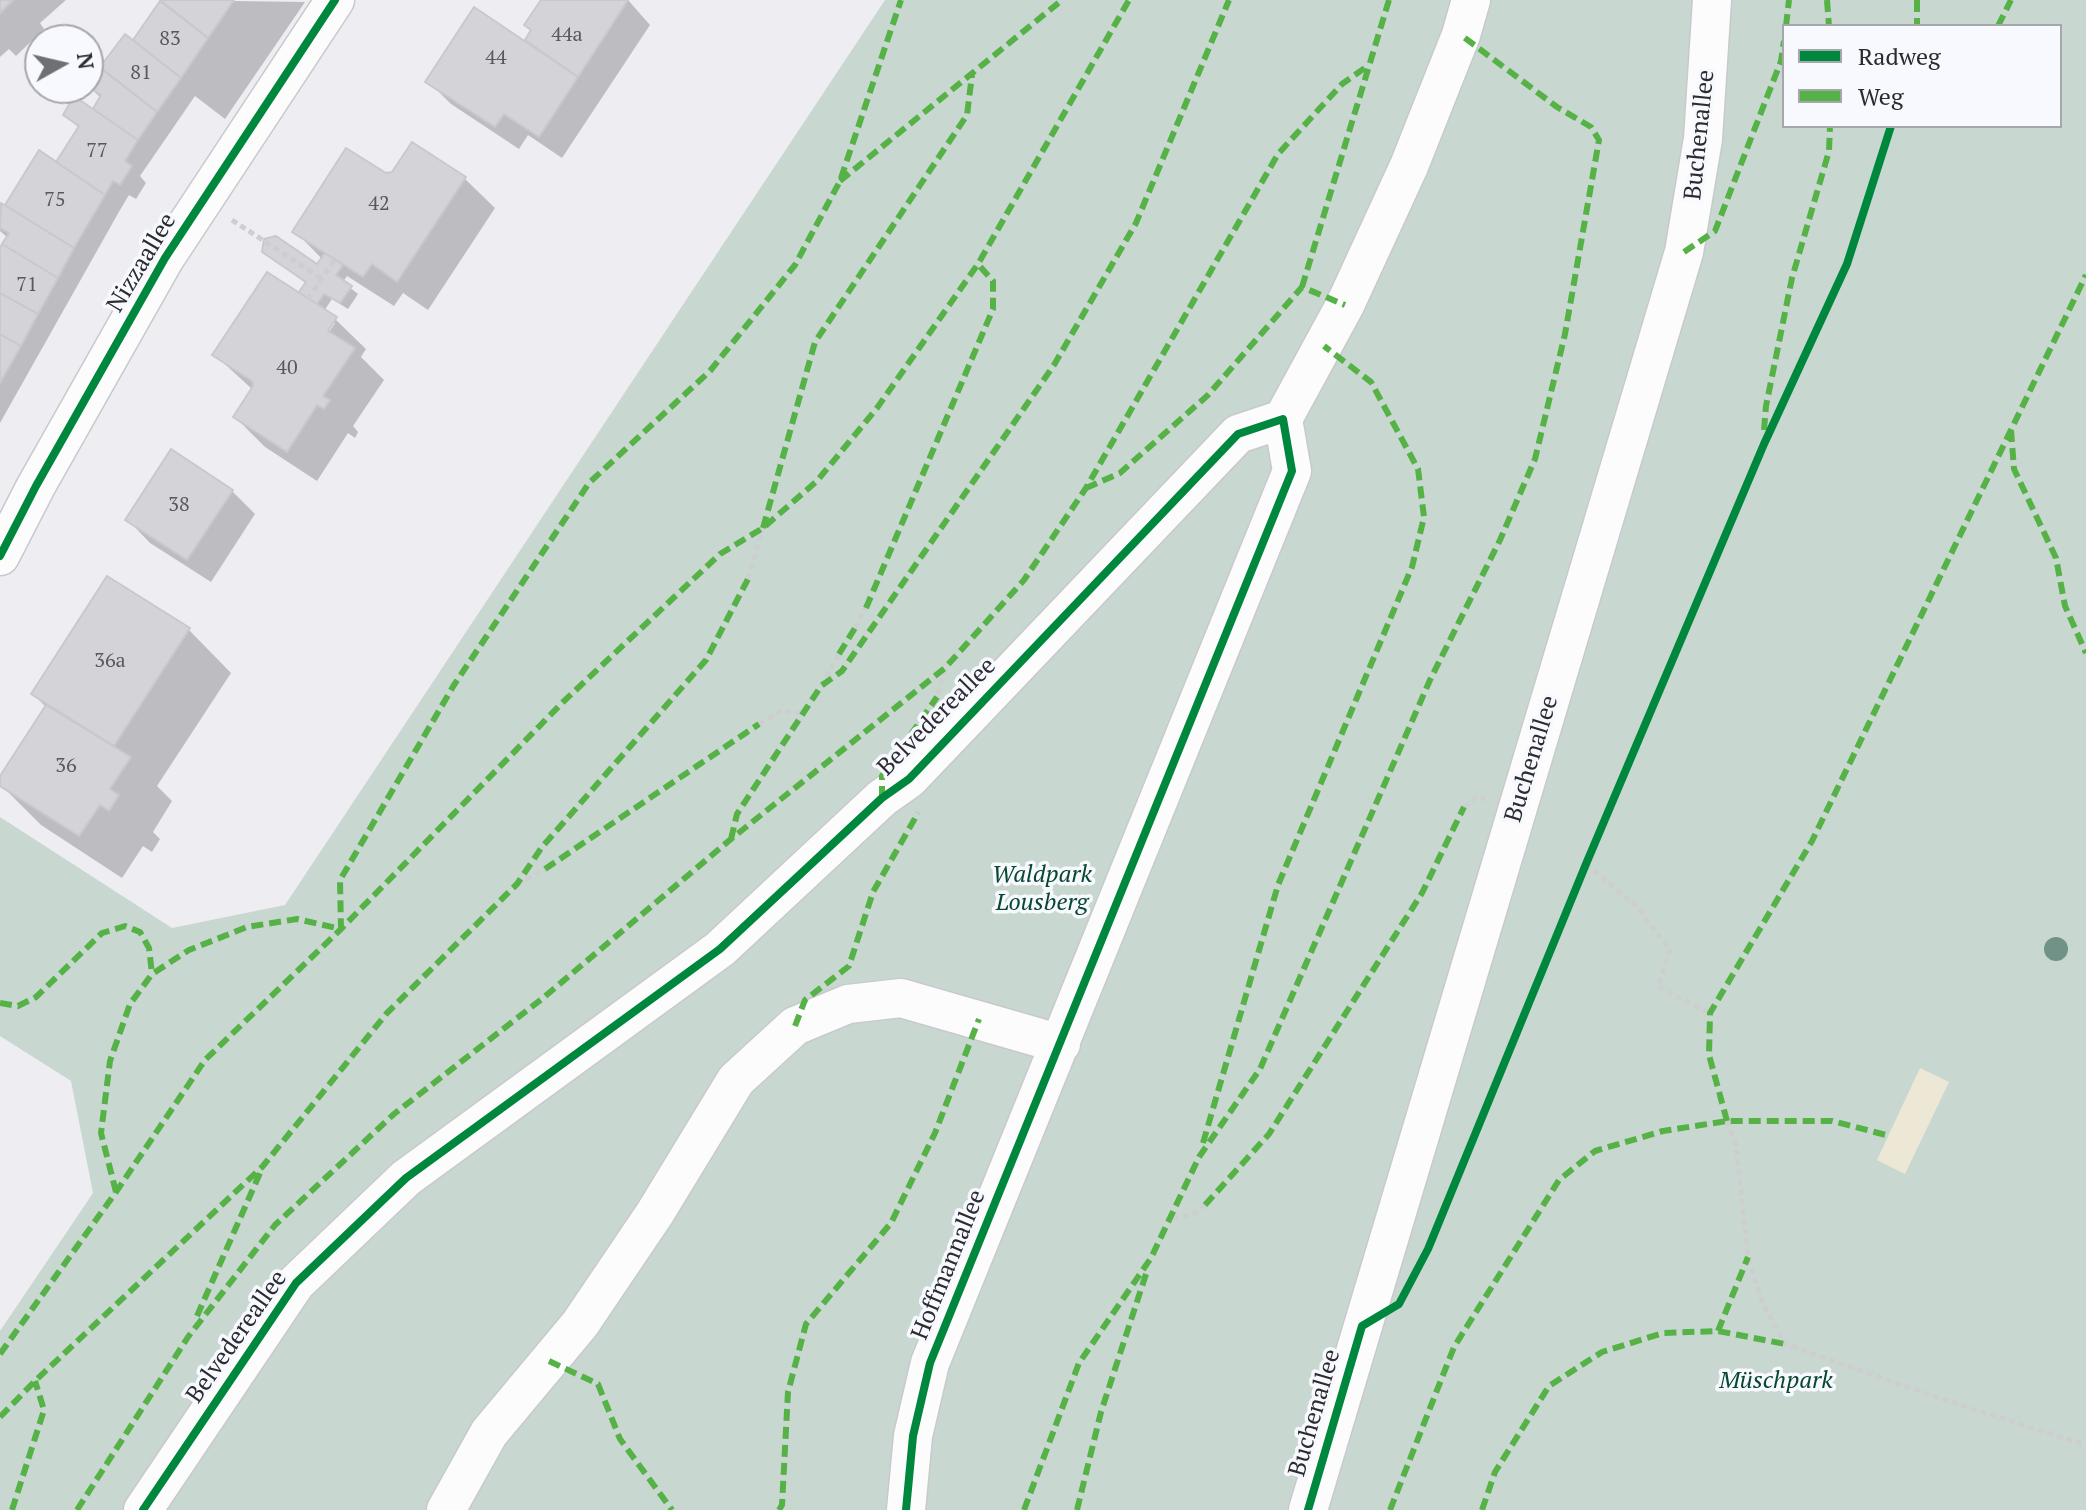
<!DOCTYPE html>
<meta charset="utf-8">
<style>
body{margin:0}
#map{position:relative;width:2086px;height:1510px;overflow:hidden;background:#ededf2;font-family:"PT Serif",serif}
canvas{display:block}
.legend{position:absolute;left:1782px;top:24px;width:280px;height:104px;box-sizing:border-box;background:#f8f9ff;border:2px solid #a6a7ac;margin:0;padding:10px 14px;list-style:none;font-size:24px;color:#2b2c30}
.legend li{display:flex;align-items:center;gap:16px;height:40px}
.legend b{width:40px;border:2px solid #a6a7ac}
.north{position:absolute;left:24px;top:24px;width:80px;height:80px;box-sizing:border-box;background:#f8f9ff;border:2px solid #a6a7ac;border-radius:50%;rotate:82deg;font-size:22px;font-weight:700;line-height:32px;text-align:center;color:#2b2c30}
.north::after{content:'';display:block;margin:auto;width:28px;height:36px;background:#6f7074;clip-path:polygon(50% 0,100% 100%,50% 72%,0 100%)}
</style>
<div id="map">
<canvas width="2086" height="1510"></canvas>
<ul class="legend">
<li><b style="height:10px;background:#00873e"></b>Radweg</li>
<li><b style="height:10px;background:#56b246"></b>Weg</li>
</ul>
<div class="north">N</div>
</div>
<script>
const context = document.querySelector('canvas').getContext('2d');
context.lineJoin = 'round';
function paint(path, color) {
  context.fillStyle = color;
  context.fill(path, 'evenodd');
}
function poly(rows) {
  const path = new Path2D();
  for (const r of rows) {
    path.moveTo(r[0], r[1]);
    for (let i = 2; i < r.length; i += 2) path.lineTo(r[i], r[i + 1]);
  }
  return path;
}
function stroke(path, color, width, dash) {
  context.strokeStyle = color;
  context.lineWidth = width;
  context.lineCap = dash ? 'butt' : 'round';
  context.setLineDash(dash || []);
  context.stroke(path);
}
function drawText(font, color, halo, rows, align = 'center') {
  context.font = font + ' "PT Serif",serif';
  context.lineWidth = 7;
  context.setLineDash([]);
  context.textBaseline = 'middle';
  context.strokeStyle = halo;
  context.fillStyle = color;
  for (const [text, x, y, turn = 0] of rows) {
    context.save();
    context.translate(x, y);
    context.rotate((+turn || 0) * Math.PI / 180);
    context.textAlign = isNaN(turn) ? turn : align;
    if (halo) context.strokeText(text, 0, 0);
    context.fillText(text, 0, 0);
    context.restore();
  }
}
paint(poly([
 [885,0,2086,0,2086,1510,0,1510,0,1331,93,1193,71,1081,0,1036,0,817,172,928,285,905],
 [1784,26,2060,26,2060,126,1784,126]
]), '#c8d8d1');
paint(poly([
 [1920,1068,1949,1082,1905,1174,1877,1160]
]), '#ede8d5');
paint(poly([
 [0,0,66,0,40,23,44,29,16,56,9,49,0,57],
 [162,0,305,2,225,119,195,96,140,176,146,183,136,199,129,195,120,210,0,423,0,252,8,238,0,231,0,207,1,205,5,208,40,153,57,165,80,129,65,115,93,112,101,98,88,86,88,75,100,70,125,37,133,43],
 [543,0,628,0,650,25,562,158,528,135,519,149,451,104,428,81,526,43,533,31],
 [386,176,464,178,495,208,428,310,403,293,394,306,347,276,343,282,358,294,348,309,332,299,324,311,335,319,366,349,361,357,384,380,353,426,358,432,355,438,348,433,317,481,265,447,235,417,253,390,215,355,308,298,302,292,307,284,266,254,318,266,323,260,295,231],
 [331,323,335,323,324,340],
 [172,452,232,491,255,514,211,582,150,543,128,520],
 [189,630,231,673,157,786,172,801,153,832,160,839,152,852,143,846,122,878,41,825,0,784,0,779,47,708,33,694]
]), '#0003');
const building = poly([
 [0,0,13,0,0,13,0,0],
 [160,0,234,0,208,38,160,0],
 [541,0,628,0,578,77,525,40,531,30,524,25,541,0],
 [160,1,208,38,181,78,133,40,160,1],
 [474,7,578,77,539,137,504,114,495,127,425,82,474,7],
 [125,34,181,78,157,112,100,67,125,34],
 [94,63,157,112,138,140,93,109,101,95,88,86,88,71,94,63],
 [74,96,138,140,125,161,132,166,120,185,113,181,105,195,56,162,79,126,63,115,74,96],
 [412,142,466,177,397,282,372,264,363,277,292,232,346,148,386,173,392,172,412,142],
 [39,150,105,195,74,248,5,205,39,150],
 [1,203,74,248,58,278,2,244,9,233,0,228,1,203],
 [276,236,317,264,325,253,343,265,336,275,352,286,340,303,324,294,317,304,299,292,306,282,262,252,264,239,276,236],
 [2,244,58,278,38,314,0,293,0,248,2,244],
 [267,272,337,317,328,331,355,348,323,396,330,400,324,409,317,405,287,452,233,417,253,386,252,381,212,355,267,272],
 [0,293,38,314,21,346,0,334,0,293],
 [0,334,21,346,0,383,0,334],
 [171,449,233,490,187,560,125,520,171,449],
 [107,576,190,628,114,746,31,694,107,576],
 [46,705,131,757,110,789,119,795,109,811,100,805,79,836,0,786,0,776,46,705]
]);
paint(building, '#d4d4d8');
stroke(building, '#c9c9cd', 2);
const minor = poly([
 [1283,419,1345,305,1409,166,1461,35,1471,0],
 [0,556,36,486,165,258,335,0],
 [143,1510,296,1283,406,1178,720,949,882,798,909,779,1238,434,1283,419],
 [446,1510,489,1433,580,1324,655,1213,736,1080,795,1026,848,1004,901,998,1061,1044],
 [906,1510,913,1436,930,1363,1292,471,1283,419],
 [1308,1510,1684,252,1703,139,1712,0]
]);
stroke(minor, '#c8c9cd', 41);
stroke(poly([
 [232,220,322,279],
 [308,299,335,259],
 [748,579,763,528],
 [855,628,866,608],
 [821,686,839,654],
 [938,694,945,668],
 [759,724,781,711,802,713],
 [1464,807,1475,798,1485,799],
 [1586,864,1638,908,1670,950,1658,987,1710,1013],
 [517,884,545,869],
 [1727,1121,1736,1145,1748,1257,1763,1304,1785,1344,1945,1400,2086,1445],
 [1173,1217,1190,1216,1205,1205]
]), '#ceced0', 5, [6, 4]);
stroke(minor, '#fcfcfd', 38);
stroke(poly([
 [1827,0,1829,26],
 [1917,0,1917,26],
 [1786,26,1789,0],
 [1998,26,2011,0],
 [840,181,1062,0],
 [1684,252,1715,231,1781,61,1784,41],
 [1302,287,1389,0],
 [1764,430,1766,406,1792,278,1829,151,1830,126],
 [2011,430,2014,469,2056,558,2065,606,2086,653],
 [1086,488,1120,473,1208,395,1302,287,1345,305],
 [763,528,815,342,967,115,972,75],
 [866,608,993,309,993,281,978,264],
 [839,654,855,628],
 [882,798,882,776,937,697],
 [731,839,737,814,821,686,842,671,1054,365,1136,223,1229,0],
 [545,869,759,724],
 [0,1003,18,1006,36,997,102,933,125,926,140,932,149,948,152,974],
 [795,1026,805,1000,849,966,873,892,918,813],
 [1727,1121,1709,1055,1710,1013,1812,841,2086,275],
 [1203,1143,1278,885,1412,567,1424,517,1418,469,1371,382,1324,346],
 [116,1192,101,1133,110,1061,130,1004,152,974,189,950,247,927,297,919,341,929,340,880,454,685,589,483,710,371,795,265,840,181,901,0],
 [1205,1205,1269,1134,1422,893,1464,807],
 [197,1316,260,1173],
 [1718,1331,1748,1257],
 [0,1354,116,1192,205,1060,341,929,563,702,720,554,763,528,817,481,877,408,978,264,1129,0],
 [549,1361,598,1384,620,1439,672,1510],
 [0,1417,35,1381,263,1166,387,1013,517,884,542,847,706,660,748,579],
 [12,1510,44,1410,35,1381],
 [77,1510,188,1337,275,1225,394,1114,543,998,731,839,945,668,1024,580,1086,488,1278,154,1342,84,1369,65],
 [779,1510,782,1505,788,1392,806,1324,891,1223,935,1133,979,1019],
 [1024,1510,1079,1363,1151,1258,1199,1157,1260,1069,1430,680,1500,540,1535,459,1565,334,1599,140,1591,127,1557,107,1461,35],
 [1077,1510,1101,1412,1146,1274],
 [1390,1510,1454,1347,1559,1180,1595,1151,1663,1131,1727,1121,1832,1121,1886,1135],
 [1482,1510,1495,1472,1549,1386,1602,1352,1663,1333,1718,1331,1785,1344]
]), '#56b246', 6, [12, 6]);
stroke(poly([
 [0,556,36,486,165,258,335,0],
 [143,1510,296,1283,406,1178,720,949,882,798,909,779,1238,434,1283,419,1292,471,930,1363,913,1436,906,1510],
 [1308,1510,1362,1326,1399,1304,1428,1249,1586,864,1764,444,1847,264,1891,126]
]), '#00873e', 8);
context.fillStyle = '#709287';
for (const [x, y] of [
 [2056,949]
]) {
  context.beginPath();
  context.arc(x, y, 12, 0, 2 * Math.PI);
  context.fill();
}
drawText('20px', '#58595d', null, [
 ["44a",567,35],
 ["83",170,39],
 ["44",496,58],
 ["81",141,73],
 ["77",97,151],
 ["75",55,200],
 ["42",379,204],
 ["71",27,285],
 ["40",287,368],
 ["38",179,505],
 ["36a",110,661],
 ["36",66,766]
]);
drawText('24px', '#2b2c30', '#f8f9ff', [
 ["Buchenallee",1700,135,-84],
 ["Nizzaallee",142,263,-59],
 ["Belvedereallee",937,717,-45],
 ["Buchenallee",1532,759,-73],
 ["Hoffmannallee",949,1265,-68],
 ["Belvedereallee",237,1337,-55],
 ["Buchenallee",1315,1413,-74]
]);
drawText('italic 24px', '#094830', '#f8f9ff', [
 ["Waldpark",1042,875],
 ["Lousberg",1042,903],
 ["Müschpark",1776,1381]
]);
</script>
